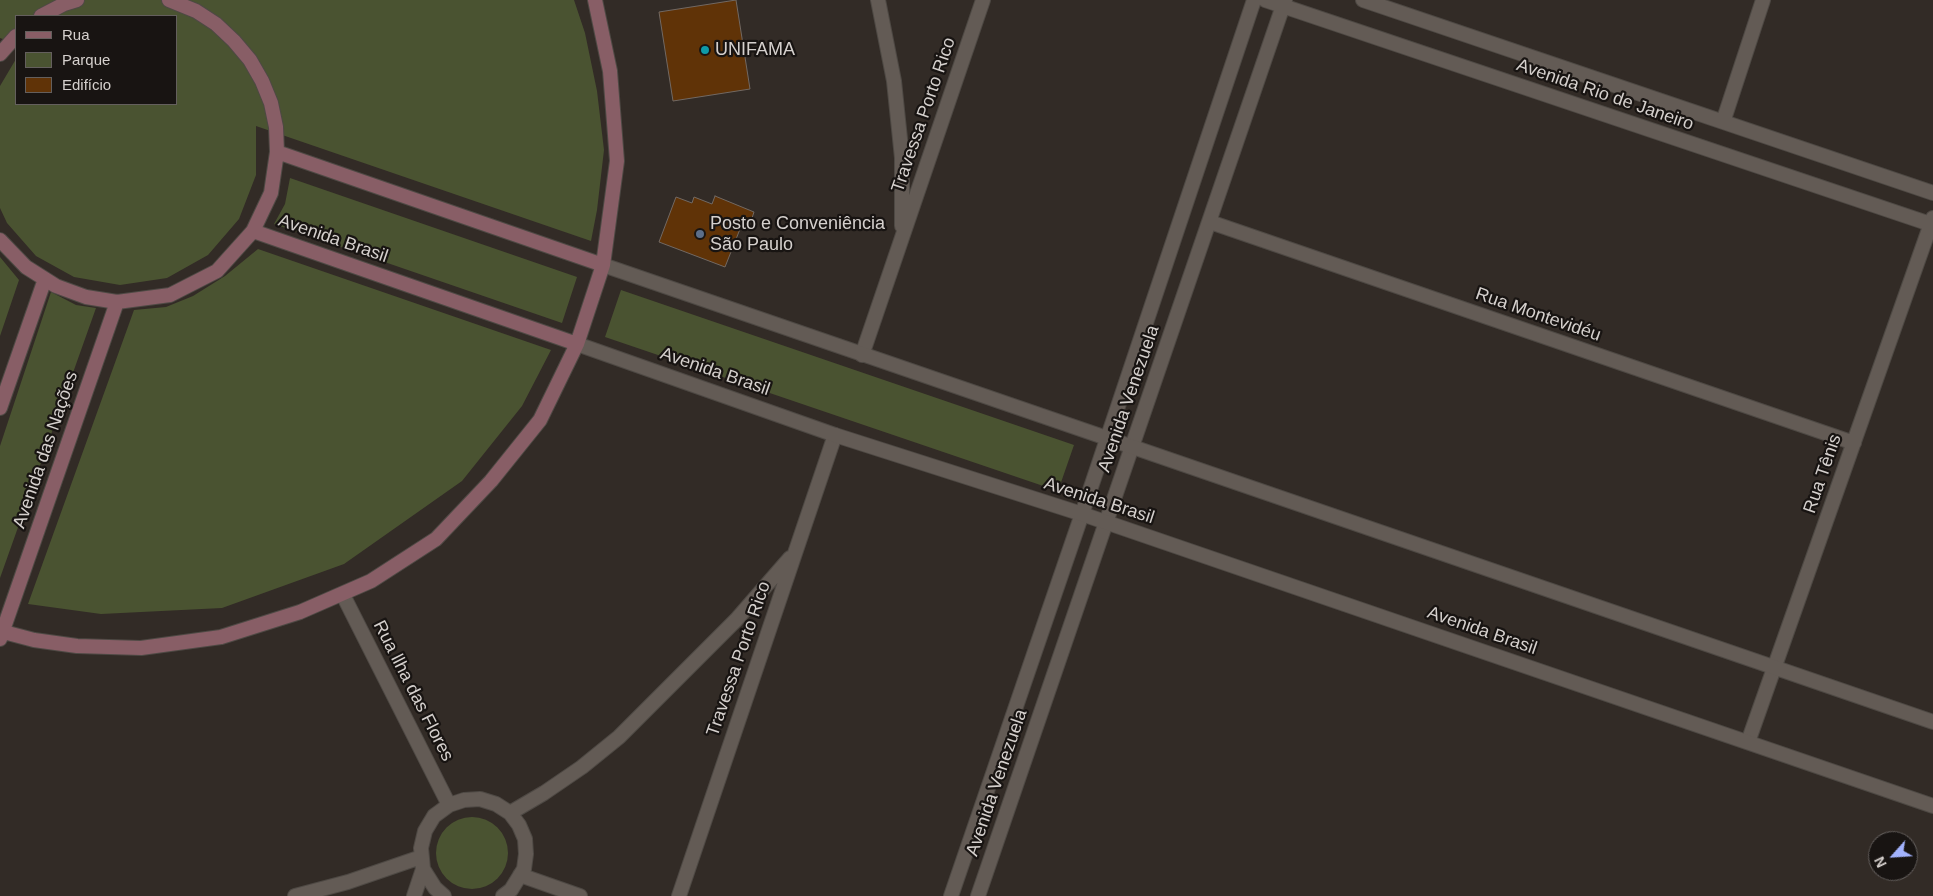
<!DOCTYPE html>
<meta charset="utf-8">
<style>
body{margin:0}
#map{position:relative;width:1933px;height:896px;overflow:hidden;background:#322b26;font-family:Arial,sans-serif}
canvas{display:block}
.legend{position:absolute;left:15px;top:15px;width:162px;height:90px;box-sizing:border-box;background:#181412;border:1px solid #645f5d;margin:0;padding:6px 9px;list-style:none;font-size:15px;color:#d5d0cd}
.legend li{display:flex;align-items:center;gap:10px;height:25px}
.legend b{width:25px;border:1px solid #645f5d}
.north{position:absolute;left:1868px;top:831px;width:50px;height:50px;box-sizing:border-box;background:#181412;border:1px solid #645f5d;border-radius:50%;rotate:244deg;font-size:14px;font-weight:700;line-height:20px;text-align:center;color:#d5d0cd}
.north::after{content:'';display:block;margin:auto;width:18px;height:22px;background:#a2b2fd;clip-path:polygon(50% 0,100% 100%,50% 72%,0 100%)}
</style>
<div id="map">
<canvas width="1933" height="896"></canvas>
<ul class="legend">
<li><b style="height:6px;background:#885e66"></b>Rua</li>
<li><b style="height:14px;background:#4a5331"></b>Parque</li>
<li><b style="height:14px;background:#603307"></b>Edifício</li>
</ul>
<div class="north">N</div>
</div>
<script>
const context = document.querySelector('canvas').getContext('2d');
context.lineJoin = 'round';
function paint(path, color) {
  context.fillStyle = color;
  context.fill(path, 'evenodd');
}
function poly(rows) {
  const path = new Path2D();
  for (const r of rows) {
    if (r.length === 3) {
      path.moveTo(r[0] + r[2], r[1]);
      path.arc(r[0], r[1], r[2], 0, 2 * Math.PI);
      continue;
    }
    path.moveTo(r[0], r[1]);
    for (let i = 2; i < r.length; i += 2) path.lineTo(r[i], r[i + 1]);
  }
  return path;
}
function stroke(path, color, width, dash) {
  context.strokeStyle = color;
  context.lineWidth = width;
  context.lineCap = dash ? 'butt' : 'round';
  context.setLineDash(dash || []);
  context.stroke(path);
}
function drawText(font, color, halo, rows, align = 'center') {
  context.font = font + ' Arial,sans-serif';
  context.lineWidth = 4.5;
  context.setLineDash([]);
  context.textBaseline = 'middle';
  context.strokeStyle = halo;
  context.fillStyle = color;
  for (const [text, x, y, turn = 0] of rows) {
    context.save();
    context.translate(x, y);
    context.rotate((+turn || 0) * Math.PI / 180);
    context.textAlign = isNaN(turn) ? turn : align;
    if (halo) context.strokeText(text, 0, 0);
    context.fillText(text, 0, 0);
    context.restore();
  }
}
paint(poly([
 [0,0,574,0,585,33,597,91,604,150,597,210,591,241,256,126,256,175,239,219,208,255,167,278,120,285,74,277,36,256,7,223,0,208,0,86,16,59,16,104,176,104,176,16,16,16,16,44,0,38],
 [290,178,577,277,562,323,274,224,285,204],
 [258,249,551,350,522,406,462,481,344,564,222,608,101,614,28,604,134,310,166,307,193,296,225,276],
 [0,257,19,280,0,336],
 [621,290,1074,445,1058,491,605,337],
 [51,292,76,305,96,308,0,578,0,446],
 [472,853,36]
]), '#4a5331');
const building = poly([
 [736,0,750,89,673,101,659,12,736,0],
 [715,196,754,212,749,227,742,224,725,267,659,242,676,197,692,203,694,197,712,204,715,196]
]);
paint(building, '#603307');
stroke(building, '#726963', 1);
const minor = poly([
 [878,0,894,81,902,158,902,226],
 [1265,0,1933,225],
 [1363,0,1933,193],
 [1723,122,1763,0],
 [1210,222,1854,443],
 [862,355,983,0],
 [343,595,449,805],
 [1748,742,1933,218],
 [510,813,544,793,582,767,619,737,736,620,790,558],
 [520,875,580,896],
 [295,896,348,882,421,857],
 [414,896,423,869],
 [444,896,435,888,423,869,421,848,425,831,434,816,449,805,464,800,480,799,496,804,510,813,519,825,525,839,526,854,524,869,511,890,503,896],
 [679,896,835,435],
 [951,896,1082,514,1254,0],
 [978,896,1285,0]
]);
const tertiary = poly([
 [603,265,1933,722],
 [577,344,835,435,1082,514,1933,806]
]);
const secondary = poly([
 [41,16,64,4,77,0],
 [0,54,16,36],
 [277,152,603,265],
 [253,231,577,344],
 [0,240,26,267,56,286,86,297,117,302,170,295,217,271,253,231,271,193,277,152,276,127,271,103,262,81,250,60,234,41,216,24,196,11,169,0],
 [0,408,45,279],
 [0,631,34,640,77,646,141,648,221,637,300,612,371,581,436,539,491,481,540,420,577,344,603,265,617,161,610,71,595,0],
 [0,639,117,302]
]);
stroke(minor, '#4e4944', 16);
stroke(tertiary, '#4e4944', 16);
stroke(secondary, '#4e4944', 16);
stroke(minor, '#635b55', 14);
stroke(tertiary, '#635b55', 14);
stroke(secondary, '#885e66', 14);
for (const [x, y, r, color] of [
 [705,50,5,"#0f9aa8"],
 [700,234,5,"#5c6f8a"]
]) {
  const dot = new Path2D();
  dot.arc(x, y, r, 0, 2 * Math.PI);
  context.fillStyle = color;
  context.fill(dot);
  stroke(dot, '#181412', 2);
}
drawText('18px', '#d5d0cd', '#181412', [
 ["UNIFAMA",715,50],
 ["Posto e Conveniência",710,224],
 ["São Paulo",710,245]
], 'left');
drawText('18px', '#d5d0cd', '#181412', [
 ["Avenida Rio de Janeiro",1605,95,19],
 ["Travessa Porto Rico",924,115,-71],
 ["Avenida Brasil",333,239,19],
 ["Rua Montevidéu",1538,315,19],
 ["Avenida Brasil",715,372,19],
 ["Avenida Venezuela",1129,399,-71],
 ["Avenida das Nações",46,450,-71],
 ["Rua Tênis",1823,474,-71],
 ["Avenida Brasil",1099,501,18],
 ["Avenida Brasil",1482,631,19],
 ["Travessa Porto Rico",739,659,-71],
 ["Rua llha das Flores",413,691,63],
 ["Avenida Venezuela",997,783,-71]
]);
</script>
